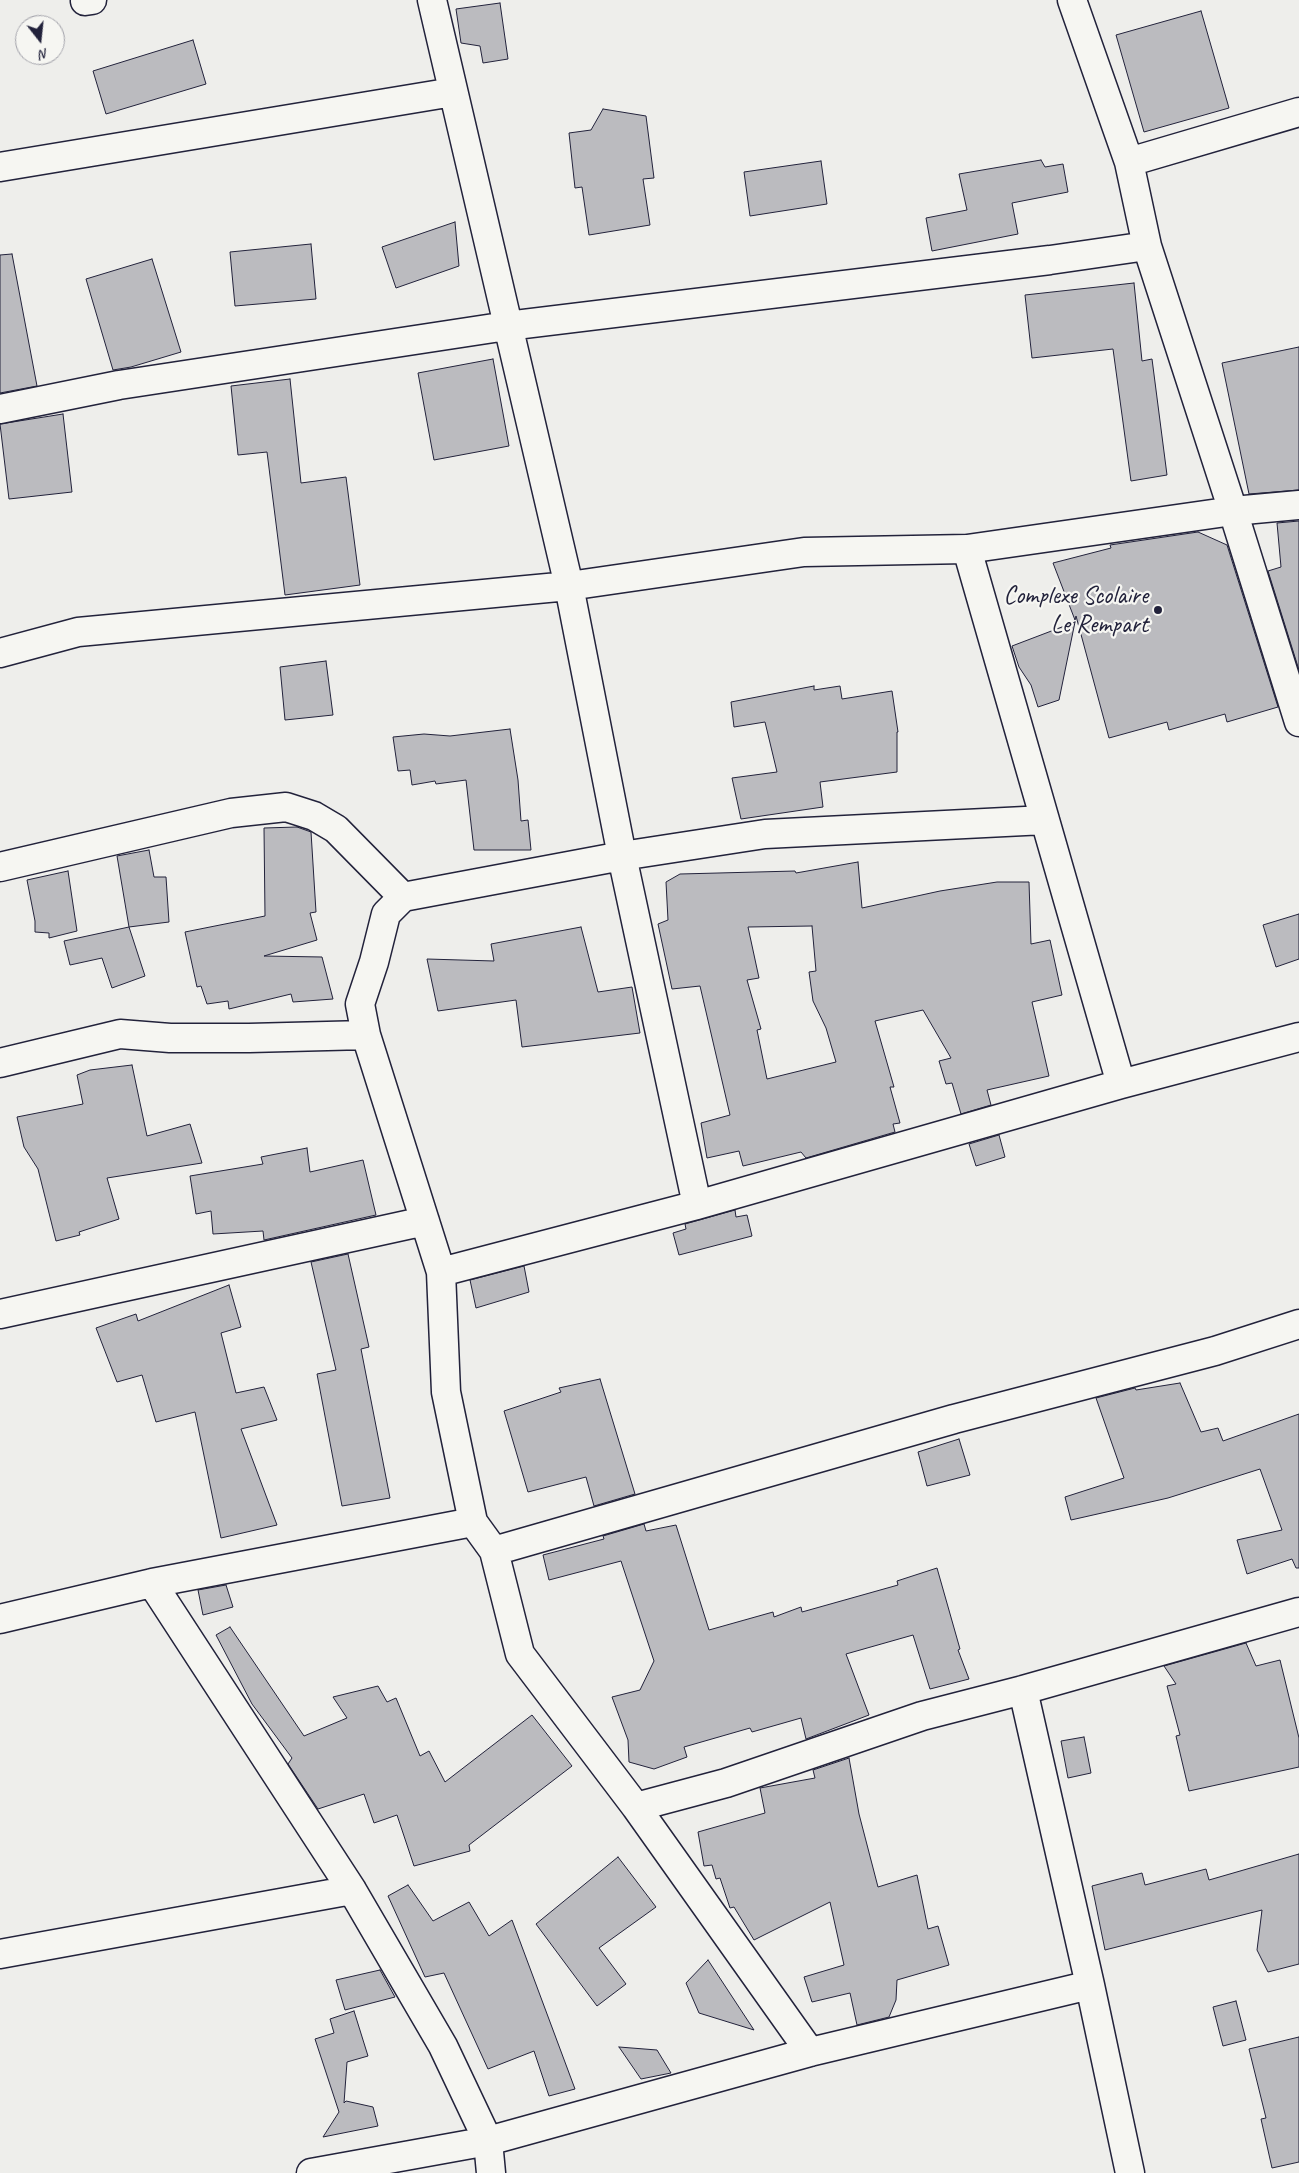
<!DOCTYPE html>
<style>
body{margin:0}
#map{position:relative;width:1299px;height:2173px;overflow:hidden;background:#eeeeeb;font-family:Caveat,sans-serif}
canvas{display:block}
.north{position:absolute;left:15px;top:15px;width:50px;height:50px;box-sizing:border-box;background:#f6f6f2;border:1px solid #a1a1a9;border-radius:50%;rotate:164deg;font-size:14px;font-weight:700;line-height:20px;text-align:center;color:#22223b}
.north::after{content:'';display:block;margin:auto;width:18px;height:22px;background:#22223b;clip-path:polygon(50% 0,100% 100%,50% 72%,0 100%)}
</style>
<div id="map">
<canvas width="1299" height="2173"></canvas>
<div class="north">N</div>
</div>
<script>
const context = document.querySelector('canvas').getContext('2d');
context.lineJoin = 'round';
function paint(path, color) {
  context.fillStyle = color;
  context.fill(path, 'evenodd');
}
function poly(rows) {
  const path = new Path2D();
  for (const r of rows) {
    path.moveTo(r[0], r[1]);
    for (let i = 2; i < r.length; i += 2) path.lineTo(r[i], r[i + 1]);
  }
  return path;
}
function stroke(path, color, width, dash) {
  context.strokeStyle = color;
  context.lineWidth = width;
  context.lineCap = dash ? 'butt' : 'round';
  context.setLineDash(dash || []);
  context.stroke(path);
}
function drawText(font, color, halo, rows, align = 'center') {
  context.font = font + ' Caveat,sans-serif';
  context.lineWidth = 4.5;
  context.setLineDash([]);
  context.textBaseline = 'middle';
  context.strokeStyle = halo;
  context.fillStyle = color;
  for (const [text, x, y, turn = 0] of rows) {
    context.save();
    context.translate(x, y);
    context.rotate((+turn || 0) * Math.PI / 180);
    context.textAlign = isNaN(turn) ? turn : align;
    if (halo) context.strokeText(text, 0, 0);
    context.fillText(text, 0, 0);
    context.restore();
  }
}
const building = poly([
 [500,3,508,59,483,63,480,46,461,43,456,9,500,3],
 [1201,11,1229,108,1144,132,1116,35,1201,11],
 [193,40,206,84,106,114,93,71,193,40],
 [603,109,646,116,654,178,643,179,650,225,589,235,582,187,575,188,569,133,591,130,603,109],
 [1041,160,1045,167,1063,164,1068,192,1012,203,1018,234,932,251,926,218,967,210,959,174,1041,160],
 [821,161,827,204,750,216,744,172,821,161],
 [455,222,459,266,396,288,382,247,455,222],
 [311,244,316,299,235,306,230,252,311,244],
 [12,254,37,386,0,393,0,255,12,254],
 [152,259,181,352,131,367,113,370,86,279,152,259],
 [1134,283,1142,361,1152,359,1167,475,1131,481,1113,349,1032,358,1025,295,1134,283],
 [1299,347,1299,490,1249,494,1222,363,1299,347],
 [493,359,509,446,434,460,418,373,493,359],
 [290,379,301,483,346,477,360,585,285,595,267,452,238,455,231,386,290,379],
 [63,414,72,492,9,499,0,424,63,414],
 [1299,521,1299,670,1268,571,1281,567,1277,523,1299,521],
 [1198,532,1227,545,1278,707,1227,722,1225,714,1169,730,1167,722,1109,738,1076,616,1075,620,1053,563,1111,548,1110,545,1198,532],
 [1075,622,1059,700,1038,707,1031,685,1019,667,1012,646,1075,622],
 [326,661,333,715,285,720,280,667,326,661],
 [814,686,814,690,840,686,842,699,892,691,898,732,897,732,897,772,820,782,823,807,741,819,732,778,777,772,765,722,734,727,731,702,814,686],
 [510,729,518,780,521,821,528,820,531,850,474,850,466,780,436,784,435,781,412,785,410,770,398,771,393,737,424,734,450,736,510,729],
 [297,827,311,832,316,912,310,913,317,940,264,956,322,957,333,999,293,1002,291,994,229,1009,228,1001,207,1004,201,986,197,987,185,932,265,916,264,828,297,827],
 [149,850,154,877,166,877,169,922,129,927,145,976,112,988,102,958,70,965,64,941,129,927,117,856,149,850],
 [858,862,862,908,940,891,997,882,1029,882,1031,944,1050,940,1062,995,1032,1002,1049,1076,987,1090,991,1105,961,1114,952,1083,946,1084,939,1061,951,1058,923,1010,875,1021,894,1087,890,1087,900,1123,893,1124,895,1132,806,1158,801,1152,743,1166,739,1151,707,1158,701,1123,730,1115,700,986,672,989,658,924,668,920,666,882,680,874,795,871,796,873,858,862],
 [812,926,816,971,809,972,813,1001,826,1028,836,1062,767,1079,757,1030,761,1029,747,980,759,978,748,927,812,926],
 [68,871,77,931,49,938,49,933,35,932,35,921,27,880,68,871],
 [1299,914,1299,959,1276,967,1263,925,1299,914],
 [581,927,598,992,632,987,640,1033,522,1047,516,1000,438,1011,427,959,494,961,491,944,581,927],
 [132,1065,147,1136,190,1124,202,1163,107,1178,119,1219,79,1232,80,1235,56,1241,38,1169,24,1147,17,1117,83,1104,77,1075,90,1070,132,1065],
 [999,1135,1005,1157,976,1166,969,1144,999,1135],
 [307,1148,310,1172,363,1160,376,1215,264,1240,263,1231,213,1234,211,1211,196,1214,190,1176,263,1164,261,1157,307,1148],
 [735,1210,736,1217,747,1215,752,1236,679,1255,673,1233,686,1229,685,1224,735,1210],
 [348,1254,369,1347,361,1349,390,1498,342,1506,317,1374,336,1370,311,1262,348,1254],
 [524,1266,529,1292,476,1308,470,1280,524,1266],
 [229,1285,241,1327,221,1333,236,1393,264,1387,277,1420,241,1429,277,1525,221,1538,195,1412,156,1422,142,1375,117,1382,96,1328,136,1314,138,1321,229,1285],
 [600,1379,635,1494,594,1506,586,1477,528,1492,504,1411,561,1392,559,1388,600,1379],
 [1180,1383,1201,1432,1218,1428,1223,1441,1299,1414,1299,1568,1296,1568,1292,1559,1247,1574,1237,1540,1282,1530,1260,1469,1168,1498,1071,1520,1065,1497,1124,1478,1096,1398,1135,1388,1136,1390,1180,1383],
 [959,1439,970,1475,927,1486,918,1452,959,1439],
 [644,1524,646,1531,676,1525,709,1630,773,1612,774,1617,801,1607,802,1612,898,1585,897,1581,937,1568,960,1649,958,1650,969,1679,930,1689,913,1635,846,1654,869,1715,806,1739,801,1718,752,1732,750,1728,684,1747,687,1757,654,1769,629,1762,628,1740,612,1697,640,1690,654,1661,621,1561,549,1580,543,1555,604,1539,603,1536,644,1524],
 [226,1585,233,1607,203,1615,198,1590,226,1585],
 [230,1627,304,1736,347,1718,333,1697,378,1686,387,1702,396,1698,420,1756,429,1751,445,1782,532,1715,572,1766,469,1845,470,1851,414,1866,397,1815,374,1823,364,1794,318,1809,288,1764,292,1758,252,1704,216,1635,230,1627],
 [1246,1643,1256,1666,1280,1660,1299,1738,1299,1767,1189,1791,1176,1736,1180,1735,1167,1686,1176,1684,1164,1666,1246,1643],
 [1084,1737,1091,1773,1068,1778,1061,1741,1084,1737],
 [849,1758,859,1814,878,1887,917,1875,928,1929,938,1926,949,1965,897,1980,896,2000,889,2017,857,2025,850,1993,812,2002,804,1977,844,1965,830,1902,754,1940,734,1907,730,1908,720,1878,716,1879,712,1865,704,1866,698,1832,765,1813,760,1788,815,1778,813,1770,849,1758],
 [1299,1854,1299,1964,1268,1972,1257,1950,1262,1910,1105,1950,1092,1886,1142,1873,1145,1885,1206,1869,1209,1880,1299,1854],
 [618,1857,656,1907,599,1948,626,1984,597,2006,536,1924,618,1857],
 [408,1885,433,1921,469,1902,489,1936,512,1920,575,2089,549,2096,534,2051,488,2069,444,1973,425,1977,388,1896,408,1885],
 [708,1960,754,2030,699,2013,686,1983,708,1960],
 [380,1970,395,1997,345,2010,336,1980,380,1970],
 [1236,2001,1246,2040,1223,2046,1213,2007,1236,2001],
 [354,2011,368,2056,347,2062,344,2103,346,2101,373,2107,378,2126,323,2137,339,2112,315,2039,334,2033,330,2019,354,2011],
 [1299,2037,1299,2162,1272,2168,1261,2119,1266,2118,1249,2049,1299,2037],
 [619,2047,657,2050,671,2073,641,2079,619,2047]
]);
paint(building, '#bbbbbf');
stroke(building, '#22223b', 1);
const street = poly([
 [432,0,569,586,622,856,697,1205],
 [1072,0,1129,162,1147,246,1233,511,1299,722],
 [85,1,92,0],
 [1129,162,1299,112],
 [0,167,453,92],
 [0,409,119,385,507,326,1050,260,1147,246],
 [967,549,1121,1084],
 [0,653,78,632,569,586,804,552,967,549,1233,511,1299,505],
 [0,867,231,813,286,807,314,816,336,829,403,897],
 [0,1063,120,1034,170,1038,249,1038,366,1035],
 [441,1272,697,1205,1121,1084,1299,1037],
 [0,1314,425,1221],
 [494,1551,954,1419,1215,1351,1299,1324],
 [152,1583,352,1890,443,2046,488,2141,491,2173],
 [0,1619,152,1583,473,1522],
 [1023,1690,1090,1985,1130,2173],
 [636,1807,726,1783,922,1716,1023,1690,1299,1612],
 [0,1954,352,1890],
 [810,2052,636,1807,520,1654,494,1551,473,1522,446,1392,441,1272,366,1035,360,1004,374,962,386,914,403,897,622,856,765,834,1045,820],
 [311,2173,488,2141,810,2052,1090,1985]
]);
stroke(street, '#22223b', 31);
stroke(street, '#f6f6f2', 28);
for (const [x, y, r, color] of [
 [1158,610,5,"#22223b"]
]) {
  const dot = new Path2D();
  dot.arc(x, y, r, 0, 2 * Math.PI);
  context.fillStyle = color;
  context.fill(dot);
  stroke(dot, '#f6f6f2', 2);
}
drawText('25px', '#22223b', '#f6f6f2', [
 ["Complexe Scolaire",1148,596],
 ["Le Rempart",1148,625]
], 'right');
</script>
